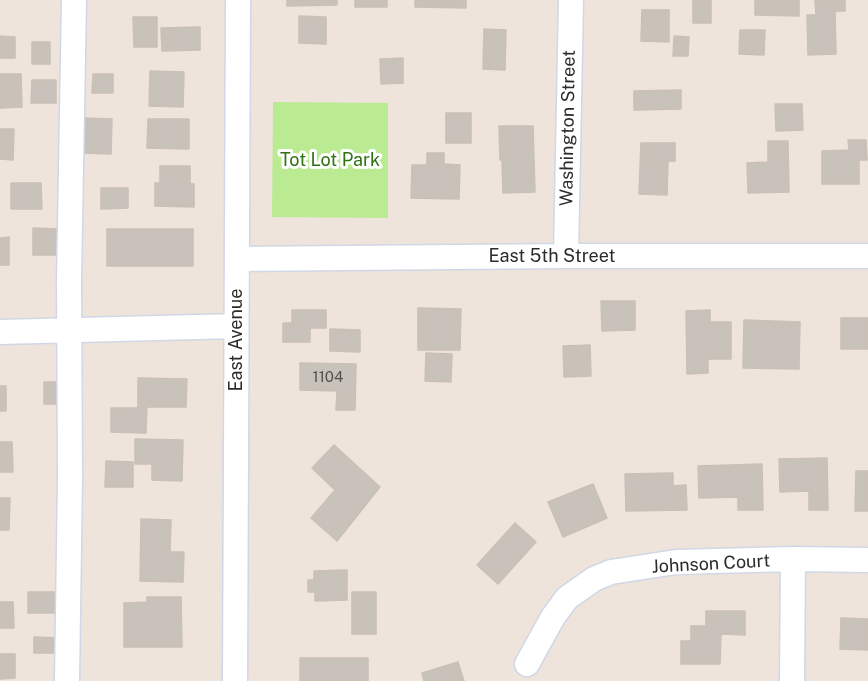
<!DOCTYPE html>
<style>
body{margin:0}
canvas{display:block;background:#eee4db}
</style>
<canvas width="868" height="681"></canvas>
<script>
const context = document.querySelector('canvas').getContext('2d');
context.lineJoin = 'round';
function paint(path, color) {
  context.fillStyle = color;
  context.fill(path, 'evenodd');
}
function poly(rows) {
  const path = new Path2D();
  for (const r of rows) {
    path.moveTo(r[0], r[1]);
    for (let i = 2; i < r.length; i += 2) path.lineTo(r[i], r[i + 1]);
  }
  return path;
}
function stroke(path, color, width, dash) {
  context.strokeStyle = color;
  context.lineWidth = width;
  context.lineCap = dash ? 'butt' : 'round';
  context.setLineDash(dash || []);
  context.stroke(path);
}
function drawText(font, color, halo, rows, align = 'center') {
  context.font = font + ' "Public Sans",sans-serif';
  context.lineWidth = 6;
  context.setLineDash([]);
  context.textBaseline = 'middle';
  context.strokeStyle = halo;
  context.fillStyle = color;
  for (const [text, x, y, turn = 0] of rows) {
    context.save();
    context.translate(x, y);
    context.rotate((+turn || 0) * Math.PI / 180);
    context.textAlign = isNaN(turn) ? turn : align;
    if (halo) context.strokeText(text, 0, 0);
    context.fillText(text, 0, 0);
    context.restore();
  }
}
paint(poly([
 [273,102,388,103,388,218,272,217]
]), '#baeb92');
const building = poly([
 [287,0,337,0,337,5,287,6,287,0],
 [355,0,387,0,387,7,355,7,355,0],
 [415,0,466,0,466,8,415,7,415,0],
 [693,0,711,0,711,23,693,23,693,0],
 [755,0,799,0,799,16,755,15,755,0],
 [815,0,845,0,845,11,835,11,836,54,808,55,807,15,816,15,815,0],
 [642,10,669,10,669,42,641,41,642,10],
 [299,16,326,17,326,44,299,43,299,16],
 [133,17,157,17,157,47,134,47,133,17],
 [200,27,200,50,162,51,161,28,200,27],
 [484,29,506,30,505,70,483,69,484,29],
 [740,30,765,30,764,55,739,54,740,30],
 [0,36,15,37,15,58,0,58,0,36],
 [674,36,689,37,688,56,673,56,674,36],
 [32,42,50,42,50,64,32,64,32,42],
 [403,58,403,83,381,84,380,59,403,58],
 [150,71,184,72,183,107,149,106,150,71],
 [0,74,21,74,22,107,0,108,0,74],
 [93,74,113,74,113,93,92,93,93,74],
 [32,80,56,80,56,103,31,103,32,80],
 [681,90,681,109,634,110,634,91,681,90],
 [775,104,802,104,803,130,776,131,775,104],
 [446,113,471,113,471,143,446,143,446,113],
 [82,118,112,119,111,154,81,153,82,118],
 [148,119,189,119,189,149,147,148,148,119],
 [499,126,533,126,535,192,503,193,502,160,500,160,499,126],
 [0,129,14,129,13,160,0,159,0,129],
 [848,140,866,140,867,160,859,160,859,184,822,184,822,151,849,150,848,140],
 [768,141,788,141,789,192,748,193,747,163,768,162,768,141],
 [641,143,675,143,675,161,668,161,667,195,639,194,641,143],
 [427,153,444,153,444,164,460,165,459,199,411,198,412,165,427,165,427,153],
 [160,166,190,166,190,184,194,184,194,207,155,206,155,183,160,183,160,166],
 [11,183,41,183,42,209,11,209,11,183],
 [101,188,128,188,128,208,101,209,101,188],
 [33,228,59,229,59,255,33,255,33,228],
 [107,229,193,229,193,266,107,266,107,229],
 [9,237,9,265,0,265,0,238,9,237],
 [601,301,635,301,635,330,602,331,601,301],
 [418,308,461,309,460,350,418,350,418,308],
 [292,310,326,310,326,328,310,328,310,342,283,342,283,323,292,323,292,310],
 [710,310,710,322,731,322,731,359,708,359,708,373,687,374,686,311,710,310],
 [841,318,868,318,868,349,841,349,841,318],
 [744,320,800,322,799,369,743,368,744,320],
 [330,329,360,330,360,352,330,351,330,329],
 [590,345,591,376,564,377,563,346,590,345],
 [426,353,452,354,451,382,425,381,426,353],
 [300,363,356,364,355,410,336,410,337,391,300,390,300,363],
 [138,378,187,379,186,407,147,407,146,433,111,432,111,408,138,408,138,378],
 [44,382,62,382,62,404,44,404,44,382],
 [0,386,6,386,6,411,0,411,0,386],
 [135,439,183,440,182,481,152,480,152,464,135,464,135,439],
 [0,442,12,442,13,472,0,472,0,442],
 [334,445,380,487,337,541,311,518,335,490,312,468,334,445],
 [827,458,828,510,809,510,809,491,780,492,779,459,827,458],
 [106,461,133,462,133,487,105,487,106,461],
 [762,464,763,510,738,510,738,497,699,498,698,466,762,464],
 [856,471,868,471,868,511,855,511,856,471],
 [673,473,673,486,686,485,687,510,626,511,625,474,673,473],
 [593,484,607,518,563,537,548,502,593,484],
 [0,498,10,498,9,530,0,530,0,498],
 [141,519,171,520,170,552,184,552,183,582,140,581,141,519],
 [515,523,536,542,498,584,477,565,515,523],
 [347,570,347,600,315,601,315,592,308,592,308,580,314,580,314,571,347,570],
 [28,592,55,592,55,613,28,613,28,592],
 [352,592,376,592,376,634,352,634,352,592],
 [147,597,181,597,182,647,124,647,124,603,147,602,147,597],
 [0,602,13,602,14,628,0,628,0,602],
 [706,611,745,611,745,635,721,634,720,664,681,664,681,641,691,641,691,626,706,626,706,611],
 [841,618,868,619,868,650,840,649,841,618],
 [34,637,58,638,58,653,34,653,34,637],
 [0,654,15,654,15,678,0,679,0,654],
 [300,658,368,658,368,681,300,681,300,658],
 [458,662,464,681,424,681,422,673,458,662]
]);
paint(building, '#c9c2ba');
stroke(building, '#cac0b5', 1.5);
const minor = poly([
 [566,256,571,0],
 [237,259,566,256,868,256],
 [0,332,236,326],
 [527,664,553,617,567,598,594,579,611,572,676,562,793,559,868,560],
 [67,681,70,477,69,280,74,0],
 [235,681,238,0],
 [792,681,793,559]
]);
stroke(minor, '#d0d7e5', 27);
stroke(minor, '#fff', 24);
drawText('15px', '#52514f', null, [
 ["1104",328,377]
]);
drawText('18px', '#2b2b2b', '#fff', [
 ["Washington Street",568,128,-89],
 ["East 5th Street",552,256],
 ["East Avenue",236,340,-90],
 ["Johnson Court",711,564,-3]
]);
drawText('18px', '#307112', '#fff', [
 ["Tot Lot Park",330,160]
]);
</script>
